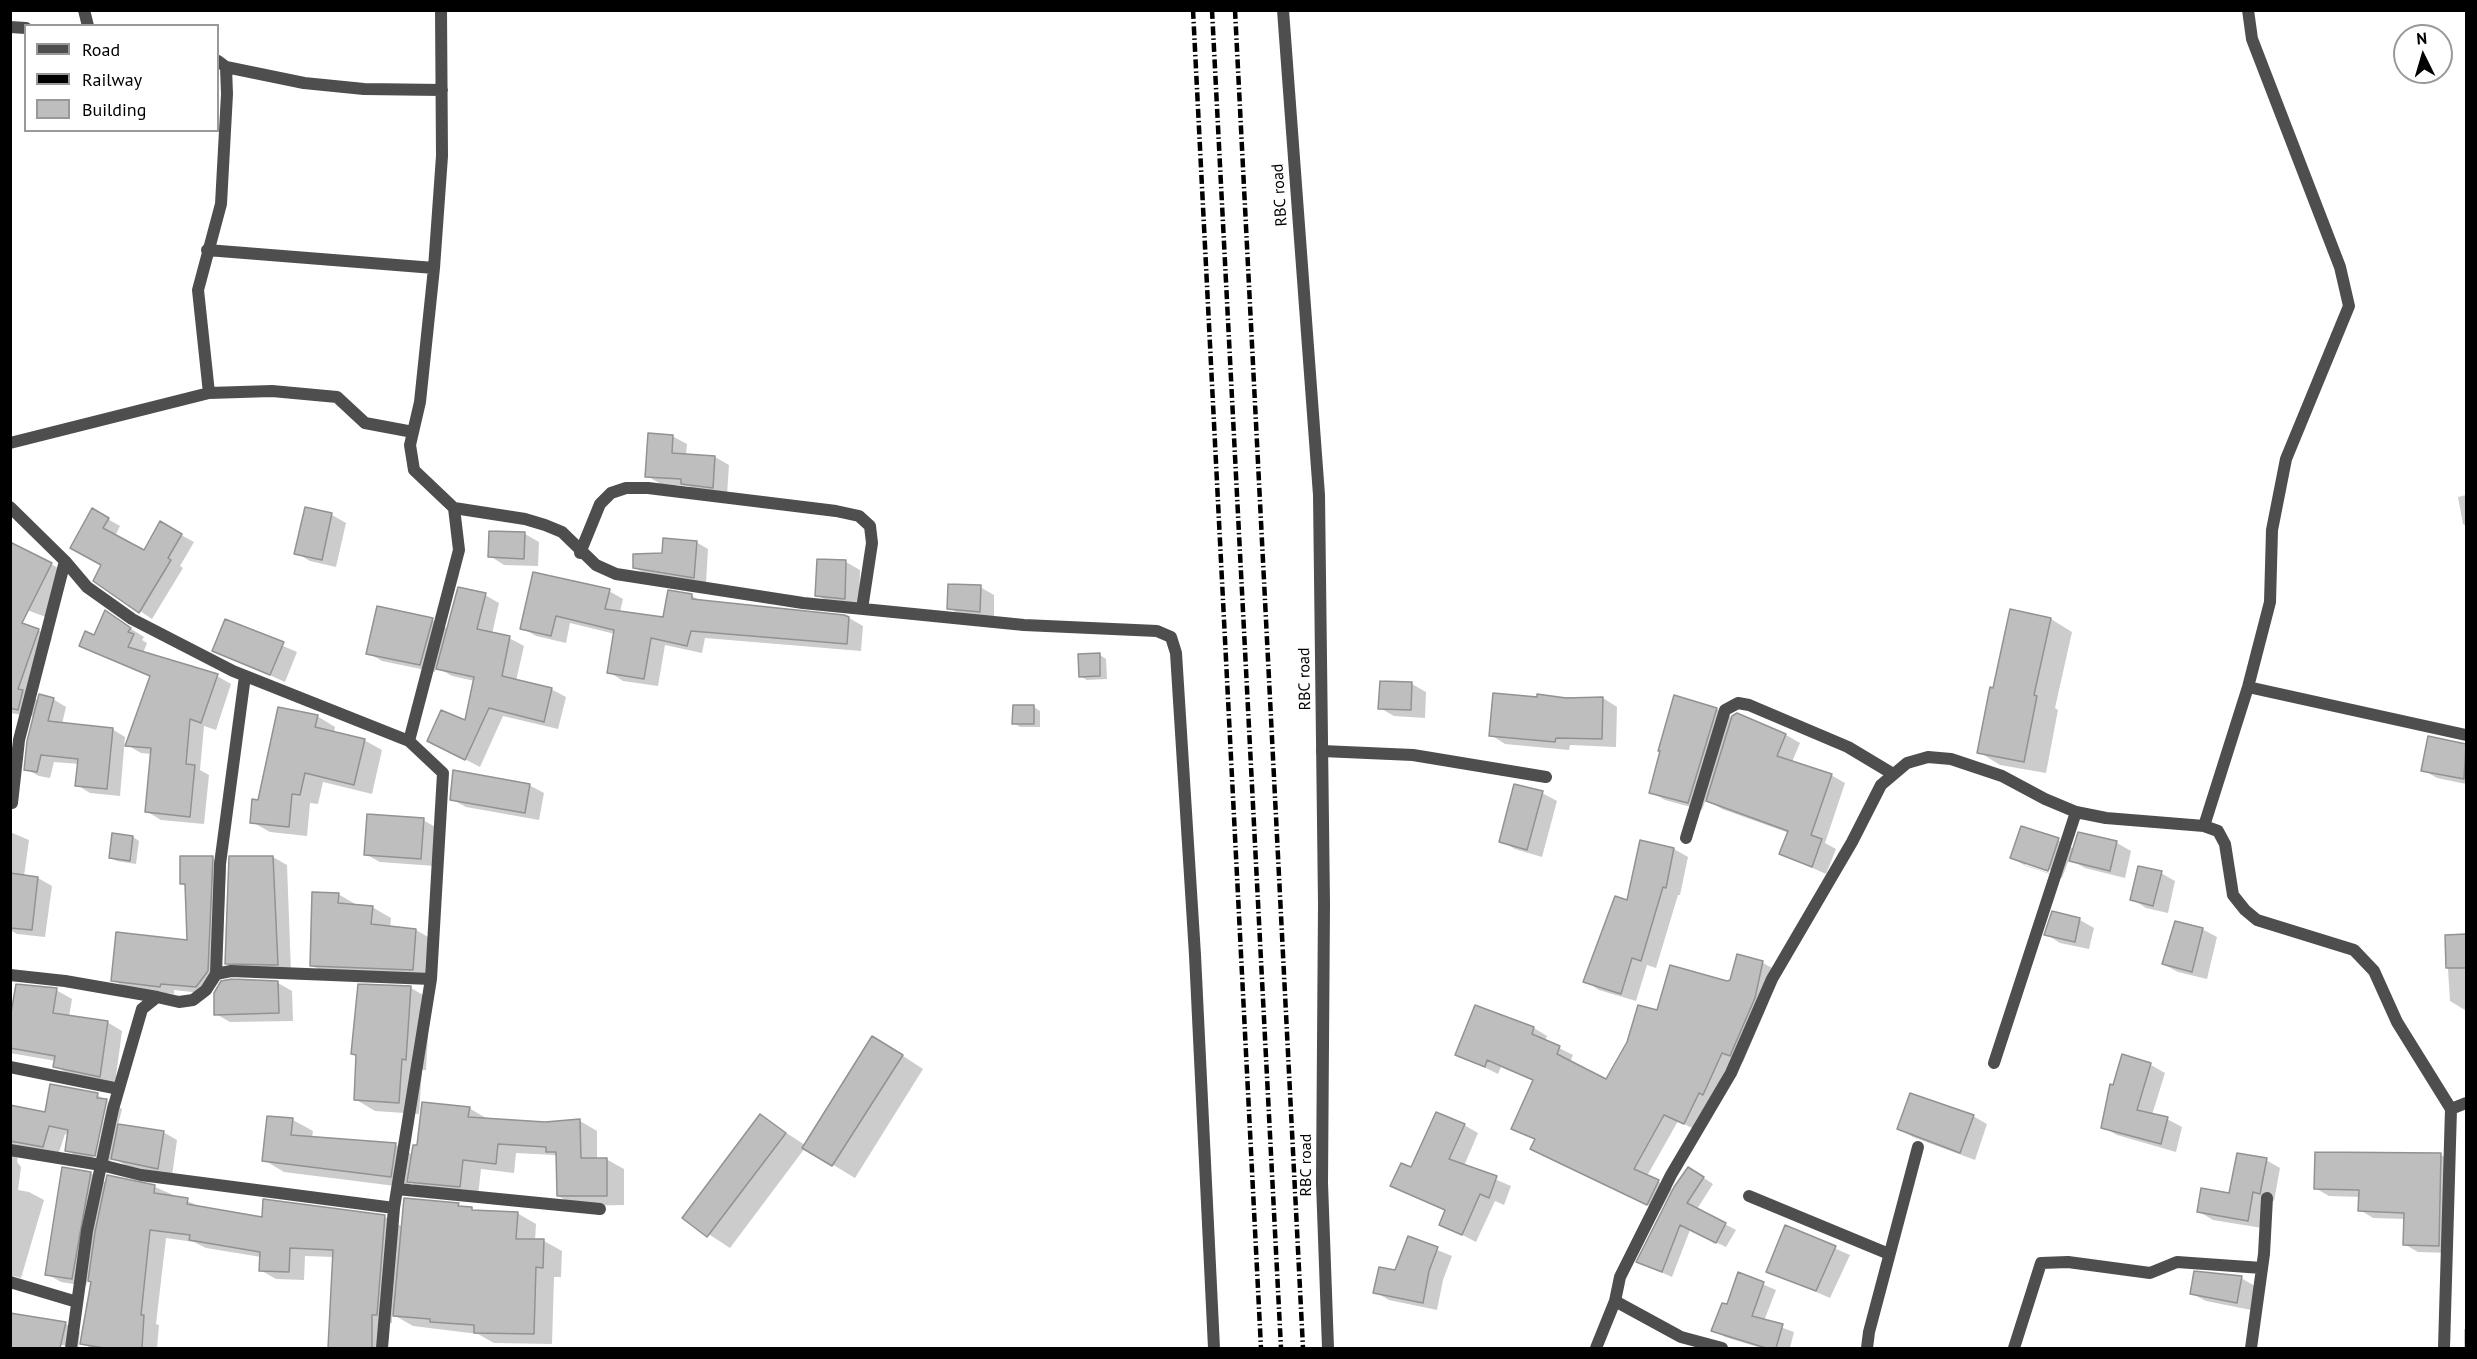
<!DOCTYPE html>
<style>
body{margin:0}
#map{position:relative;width:2477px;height:1359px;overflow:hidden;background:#fff;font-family:"PT Sans",sans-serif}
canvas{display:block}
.frame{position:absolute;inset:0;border:12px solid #000;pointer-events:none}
.legend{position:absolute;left:24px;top:24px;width:195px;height:108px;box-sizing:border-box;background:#fff;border:2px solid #999;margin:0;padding:8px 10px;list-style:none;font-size:18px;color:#000}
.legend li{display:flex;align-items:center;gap:12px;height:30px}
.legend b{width:30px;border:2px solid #999}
.north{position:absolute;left:2393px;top:24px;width:60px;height:60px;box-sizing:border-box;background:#fff;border:2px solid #999;border-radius:50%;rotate:355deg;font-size:16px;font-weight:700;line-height:24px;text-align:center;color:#000}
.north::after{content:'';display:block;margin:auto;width:21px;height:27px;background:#000;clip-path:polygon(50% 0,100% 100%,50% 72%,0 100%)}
</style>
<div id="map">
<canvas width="2477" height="1359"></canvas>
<div class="frame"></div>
<ul class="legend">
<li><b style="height:8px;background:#4e4e4e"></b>Road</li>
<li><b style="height:8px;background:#000"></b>Railway</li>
<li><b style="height:16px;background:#bebebe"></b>Building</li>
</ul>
<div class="north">N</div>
</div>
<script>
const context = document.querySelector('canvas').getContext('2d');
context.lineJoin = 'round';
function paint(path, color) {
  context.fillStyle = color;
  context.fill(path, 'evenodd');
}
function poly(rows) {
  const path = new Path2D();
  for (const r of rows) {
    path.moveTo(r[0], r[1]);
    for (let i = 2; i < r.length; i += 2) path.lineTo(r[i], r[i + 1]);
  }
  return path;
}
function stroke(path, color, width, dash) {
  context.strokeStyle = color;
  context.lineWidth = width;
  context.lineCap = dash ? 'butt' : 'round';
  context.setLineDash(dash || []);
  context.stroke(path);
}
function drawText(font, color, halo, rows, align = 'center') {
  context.font = font + ' "PT Sans",sans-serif';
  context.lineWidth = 6;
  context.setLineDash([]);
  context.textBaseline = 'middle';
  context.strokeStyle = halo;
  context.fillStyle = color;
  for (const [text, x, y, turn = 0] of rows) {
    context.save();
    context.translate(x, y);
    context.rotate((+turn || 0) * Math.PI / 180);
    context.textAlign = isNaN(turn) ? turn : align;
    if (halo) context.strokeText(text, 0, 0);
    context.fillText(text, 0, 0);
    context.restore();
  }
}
paint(poly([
 [672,436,687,444,686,455,715,457,729,465,727,495,697,491,688,486,661,484,647,476],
 [2466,495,2466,526,2463,524,2458,497],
 [306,509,332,515,346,523,336,567,310,561,296,553],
 [92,510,120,526,115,536,145,552,161,524,194,542,180,566,183,568,152,619,94,580,103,565],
 [491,532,525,534,539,542,538,566,504,565,490,556],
 [696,542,708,549,706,584,647,575,634,567],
 [846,562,860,570,859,606,831,603,817,595],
 [51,564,68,574,46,617,10,604],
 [980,587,994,595,994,620,963,616,949,608],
 [609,591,623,599,620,612,664,619,692,596,703,602,849,618,863,626,861,651,705,638,702,653,665,645,658,686,623,681,609,672,615,634,570,623,566,643,536,636,522,628],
 [485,595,499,603,492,634,509,638,524,646,516,681,551,689,566,697,558,729,503,716,480,767,443,748,466,722,475,681,452,676,436,667,435,672,382,661,368,653,432,620,448,629],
 [2011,611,2051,619,2072,632,2055,708,2058,710,2046,773,2000,765,1979,752],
 [105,612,144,637,142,640,147,643,143,653,217,676,231,684,216,730,204,726,200,770,209,775,204,824,161,820,146,811,152,754,141,753,127,745,151,677,81,646,95,637],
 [10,621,38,630,52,638,32,697,39,701,53,699,66,707,62,724,112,729,125,737,120,796,90,793,77,785,79,764,54,762,50,778,39,776,26,769,35,717,10,713],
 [226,621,297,652,285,682,214,650],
 [1100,655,1106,659,1107,679,1087,680,1080,676],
 [1412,684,1426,692,1425,718,1394,716,1380,708],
 [1494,695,1603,698,1617,707,1616,747,1570,745,1569,750,1505,744,1491,735],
 [1034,707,1040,711,1040,727,1020,727,1014,723],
 [1717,709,1733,718,1737,715,1786,735,1800,743,1792,762,1831,775,1845,783,1825,843,1836,849,1826,874,1781,854,1789,833,1722,809,1706,799,1702,810,1665,800,1651,792],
 [317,716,335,727,334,733,364,740,382,750,372,794,323,782,318,804,310,803,307,836,270,832,252,822,259,801],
 [2429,738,2466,745,2466,784,2437,778,2423,770],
 [529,785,544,793,539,820,466,807,451,799],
 [1542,793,1557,801,1542,857,1515,849,1501,841],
 [423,820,437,828,435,866,380,862,365,854],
 [10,832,29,840,24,876,38,878,52,886,45,937,17,934,10,930],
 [2079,834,2117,843,2131,851,2125,878,2085,868,2069,859,2062,878,2026,866,2012,858,2058,840,2074,849],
 [2025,862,2056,872,2055,875,2025,865],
 [133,837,139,841,136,864,117,861,110,858],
 [1641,842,1674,849,1688,857,1680,895,1678,895,1656,968,1647,965,1636,1001,1599,990,1585,981,1628,902],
 [273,857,287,865,291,972,240,971,226,963],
 [212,858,226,865,221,979,210,994,174,990,174,994,126,988,113,980,188,942,187,887,182,884],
 [2161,873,2175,881,2168,913,2146,908,2132,899],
 [338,894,357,905,372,907,391,918,390,928,416,930,435,941,431,980,330,976,311,965],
 [2053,913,2080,920,2094,928,2089,949,2060,943,2046,934],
 [2202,929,2217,937,2207,979,2178,972,2163,964],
 [2466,936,2466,1010,2465,1010,2450,1001,2446,937],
 [1738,956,1763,963,1776,970,1767,1006,1743,1062,1735,1060,1698,1131,1678,1121,1647,1176,1672,1189,1660,1211,1545,1156,1536,1140,1513,1129,1534,1081,1501,1067,1498,1074,1457,1054,1476,1007,1534,1028,1547,1036,1545,1041,1573,1055,1570,1062,1607,1081,1659,1012,1731,981],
 [278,983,292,991,293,1021,230,1022,216,1014],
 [411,988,430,999,426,1070,422,1070,419,1114,375,1111,355,1099,358,1056,352,1053],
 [56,990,72,999,69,1017,107,1022,122,1031,115,1084,70,1075,55,1066,56,1061,10,1053,10,1014],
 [894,1050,923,1069,855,1178,805,1148,730,1248,684,1218,760,1116,805,1145],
 [2123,1056,2151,1065,2165,1073,2152,1115,2167,1119,2182,1127,2176,1152,2117,1135,2103,1127],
 [97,1095,122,1109,118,1125,163,1132,177,1140,172,1176,127,1166,111,1157,110,1163,95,1161,108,1101,105,1101,92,1160,82,1159,66,1150,69,1135,65,1134,58,1155,18,1154,17,1162,21,1167,18,1190,29,1192,44,1200,21,1278,13,1276,10,1288,10,1107,46,1114],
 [469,1108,486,1118,545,1123,580,1121,597,1131,597,1159,606,1159,624,1169,624,1205,576,1206,558,1196,558,1157,554,1155,516,1153,514,1173,481,1169,478,1196,426,1191,411,1183,411,1188,284,1172,264,1160,293,1120,313,1131,312,1138,396,1145,413,1155,419,1147],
 [1973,1116,1987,1124,1975,1160,1913,1137,1899,1129],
 [1464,1125,1478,1133,1464,1166,1511,1186,1504,1205,1495,1201,1476,1242,1441,1224,1447,1211,1392,1185],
 [2316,1153,2441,1155,2455,1162,2452,1253,2418,1252,2404,1244,2405,1219,2373,1218,2360,1210,2360,1197,2329,1196,2315,1188],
 [2266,1160,2280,1168,2274,1201,2267,1199,2262,1228,2213,1220,2198,1211,2230,1195],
 [91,1173,107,1183,155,1187,203,1208,263,1218,385,1217,403,1227,458,1205,477,1212,517,1213,536,1224,535,1241,544,1241,562,1251,561,1277,554,1277,552,1344,494,1343,478,1334,413,1326,392,1314,392,1323,387,1323,387,1348,329,1348,334,1257,305,1256,304,1280,276,1279,260,1270,261,1257,206,1248,194,1242,166,1238,156,1324,159,1325,157,1348,91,1348,82,1343,92,1282,88,1279,86,1286,61,1282,47,1274],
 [1698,1174,1713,1184,1697,1209,1736,1230,1726,1247,1690,1230,1672,1277,1638,1262],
 [1786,1227,1850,1255,1830,1298,1768,1271],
 [1408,1238,1452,1256,1443,1280,1437,1310,1389,1300,1375,1292,1396,1272],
 [1739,1274,1776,1290,1764,1321,1794,1332,1790,1348,1761,1348,1725,1337,1713,1330,1728,1306],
 [2241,1278,2255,1286,2251,1310,2206,1301,2191,1293],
 [40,1319,66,1324,80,1332,78,1348,51,1343],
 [2464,1329,2466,1329,2466,1348,2464,1348]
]), '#0003');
const building = poly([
 [648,433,673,435,672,453,715,456,713,488,681,484,681,479,645,477,648,433],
 [305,507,332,513,322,560,294,554,305,507],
 [92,508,109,518,103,528,144,550,160,521,182,534,168,558,171,560,139,613,93,581,101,565,70,548,92,508],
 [489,531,525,532,524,559,488,557,489,531],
 [663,538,697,541,694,578,633,568,633,554,662,553,663,538],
 [10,542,52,563,22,623,39,629,18,689,23,690,18,710,10,708,10,542],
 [817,559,846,560,845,599,815,596,817,559],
 [533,572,610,589,605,609,663,617,668,590,692,594,692,599,844,615,849,617,847,644,691,631,687,646,651,638,644,679,607,673,614,630,556,616,551,636,520,629,533,572],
 [948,584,981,585,980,612,947,609,948,584],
 [458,587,486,593,477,629,510,636,502,676,552,688,544,722,489,708,465,760,427,741,441,710,465,720,474,677,436,669,458,587],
 [377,606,433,618,420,665,366,654,377,606],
 [2010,609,2051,618,2034,695,2037,696,2024,762,1977,753,1990,687,1993,688,2010,609],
 [105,610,131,628,128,632,134,634,128,647,218,674,201,723,190,719,186,764,195,765,190,817,145,812,151,748,125,746,150,676,79,646,85,631,94,635,105,610],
 [225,619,284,642,270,675,212,651,225,619],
 [1100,653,1100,676,1079,677,1078,654,1100,653],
 [1380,681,1412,682,1411,710,1378,709,1380,681],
 [1493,693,1537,697,1537,694,1566,698,1603,697,1602,739,1556,738,1555,742,1489,736,1493,693],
 [39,694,54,698,48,721,113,728,107,789,75,786,78,759,41,755,37,772,24,770,27,741,39,694],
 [1674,695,1717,708,1688,803,1649,793,1660,751,1658,751,1674,695],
 [1013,705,1034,705,1034,724,1012,724,1013,705],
 [278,707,318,715,315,727,365,739,354,785,305,773,300,795,292,794,289,827,250,823,252,799,258,800,278,707],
 [1737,713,1786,734,1777,756,1832,774,1811,835,1822,839,1812,867,1779,854,1788,831,1706,801,1732,716,1737,713],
 [2428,736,2466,744,2464,779,2421,771,2428,736],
 [453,770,530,784,525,813,450,800,453,770],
 [1514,784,1543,791,1527,850,1499,842,1514,784],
 [367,814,424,818,421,859,364,855,367,814],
 [2021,826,2059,838,2048,871,2010,858,2021,826],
 [2078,832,2117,841,2110,871,2069,861,2078,832],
 [112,833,133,836,130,861,109,858,112,833],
 [1640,840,1674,848,1666,888,1663,887,1641,961,1632,958,1621,994,1583,982,1615,896,1627,900,1640,840],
 [180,856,213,856,208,971,196,987,161,984,160,987,111,981,116,932,187,940,185,884,180,884,180,856],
 [229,856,273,856,278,965,225,964,229,856],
 [2138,866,2162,871,2153,906,2130,900,2138,866],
 [10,873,38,877,32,930,10,928,10,873],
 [312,892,339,893,338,903,373,906,371,924,416,929,413,970,310,966,312,892],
 [2052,911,2080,918,2075,942,2044,935,2052,911],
 [2175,921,2203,928,2192,972,2162,964,2175,921],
 [2466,934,2466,968,2446,968,2445,935,2466,934],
 [1737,954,1763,961,1755,998,1730,1056,1722,1053,1703,1095,1699,1093,1684,1124,1664,1115,1634,1169,1659,1180,1647,1205,1530,1149,1535,1139,1511,1129,1533,1080,1487,1060,1485,1067,1455,1055,1475,1005,1534,1027,1532,1034,1560,1046,1557,1054,1606,1079,1627,1042,1638,1005,1657,1010,1670,965,1727,981,1730,980,1737,954],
 [232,979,278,981,279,1013,214,1015,214,993,221,981,232,979],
 [16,984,57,988,53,1013,108,1021,100,1077,53,1067,55,1056,10,1048,10,1019,16,984],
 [358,984,411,986,406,1060,402,1059,399,1103,354,1100,356,1055,351,1054,358,984],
 [872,1036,903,1055,832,1166,802,1148,872,1036],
 [2122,1054,2151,1063,2137,1110,2168,1117,2161,1144,2101,1128,2110,1084,2113,1085,2122,1054],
 [50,1084,98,1093,97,1098,107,1099,95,1156,65,1151,68,1130,49,1126,43,1147,10,1141,10,1105,45,1112,50,1084],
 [1910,1093,1974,1115,1960,1153,1897,1129,1910,1093],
 [422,1102,470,1107,468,1117,545,1122,580,1119,581,1158,607,1158,607,1196,557,1196,556,1152,546,1152,546,1147,498,1144,496,1164,463,1160,460,1187,407,1182,413,1145,417,1145,422,1102],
 [1436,1112,1465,1124,1449,1159,1497,1176,1489,1198,1480,1194,1462,1235,1439,1225,1445,1210,1390,1186,1401,1163,1411,1167,1436,1112],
 [760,1114,786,1133,707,1237,682,1218,760,1114],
 [267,1116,293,1118,291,1135,396,1143,391,1177,262,1161,267,1116],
 [118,1124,164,1131,158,1169,111,1159,118,1124],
 [2315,1152,2441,1153,2439,1246,2403,1245,2404,1213,2358,1211,2359,1190,2314,1189,2315,1152],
 [2237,1153,2267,1158,2260,1194,2253,1192,2248,1221,2197,1212,2201,1188,2229,1193,2237,1153],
 [62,1167,91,1172,72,1279,45,1275,62,1167],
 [1688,1167,1704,1177,1687,1203,1726,1223,1716,1243,1680,1225,1662,1272,1636,1262,1674,1187,1688,1167],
 [107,1175,155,1185,154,1193,188,1198,187,1204,262,1217,263,1199,385,1215,377,1315,372,1315,372,1348,328,1348,333,1250,290,1248,289,1272,259,1271,260,1252,189,1240,190,1235,150,1230,141,1315,144,1315,142,1348,104,1348,80,1344,91,1282,88,1281,95,1232,107,1175],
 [404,1198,459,1203,458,1206,472,1207,472,1210,518,1212,516,1239,544,1239,543,1268,536,1267,534,1334,474,1333,474,1325,430,1322,430,1319,393,1316,404,1198],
 [1785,1225,1836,1246,1816,1291,1766,1272,1785,1225],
 [1408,1236,1438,1247,1429,1271,1423,1303,1373,1293,1379,1267,1395,1270,1408,1236],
 [2194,1271,2242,1276,2237,1303,2190,1294,2194,1271],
 [1738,1272,1764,1282,1752,1316,1783,1324,1776,1348,1766,1348,1711,1331,1722,1303,1727,1304,1738,1272],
 [10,1313,66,1322,60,1348,10,1348,10,1313]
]);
paint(building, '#bebebe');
stroke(building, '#929292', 1.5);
stroke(poly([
 [84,10,88,26],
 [10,27,26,28],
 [226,67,304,83,364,89,442,90],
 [207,250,434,268],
 [209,393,198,290,221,204,227,94,226,67,218,61],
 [10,443,209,393,272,391,337,397,365,423,413,432],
 [10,507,65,561,87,587,132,619,233,671,409,741,443,773,431,979,394,1208,382,1348],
 [454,508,525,519,545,525,562,532,596,565,616,574,803,603,1024,625,1157,631,1171,637,1176,653,1195,955,1214,1348],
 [580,553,600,504,611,493,626,488,648,488,836,511,859,516,870,526,872,543,862,609],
 [2248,687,2466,735],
 [409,741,459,550,454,508,414,470,410,445,420,402,434,268,442,156,441,10],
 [1322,751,1413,755,1546,777],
 [12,803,19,740,65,561],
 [2204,826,2248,687,2270,602,2272,530,2286,459,2349,306,2340,267,2252,39,2248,10],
 [1686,838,1725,710,1738,703,1749,705,1848,747,1893,774],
 [216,974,220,864,245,676],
 [10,975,65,981,157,997],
 [1994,1063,2076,812],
 [10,1067,119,1089],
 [2451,1109,2466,1103],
 [10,1150,101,1165,141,1175,394,1208],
 [397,1189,600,1209],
 [1749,1196,1889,1254],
 [10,1282,77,1302],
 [71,1348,87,1231,113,1109,142,1009,157,997,179,1002,193,1000,206,990,216,974,231,971,431,979],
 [1596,1348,1615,1301],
 [1722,1348,1681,1337,1615,1301,1620,1277,1671,1175,1731,1073,1772,979,1852,842,1881,785,1907,763,1928,757,1951,759,2002,776,2045,799,2076,812,2106,818,2204,826,2218,831,2225,844,2233,895,2245,910,2257,920,2354,950,2374,971,2397,1022,2451,1109,2444,1348],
 [1867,1348,1869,1332,1918,1147],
 [2014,1348,2041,1263,2068,1262,2150,1273,2177,1262,2262,1268],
 [2251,1348,2264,1254,2267,1198]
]), '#4e4e4e', 12);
stroke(poly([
 [1283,10,1319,495,1324,904,1322,1183,1328,1348]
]), '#4e4e4e', 12);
stroke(poly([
 [1193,10,1261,1348],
 [1212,10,1281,1348],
 [1235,10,1303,1348]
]), '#000', 4.5, [9, 3, 1.5, 3]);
drawText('16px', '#000', '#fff', [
 ["RBC road",1280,195,-94],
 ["RBC road",1305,679,-91],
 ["RBC road",1306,1165,-90]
]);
</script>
